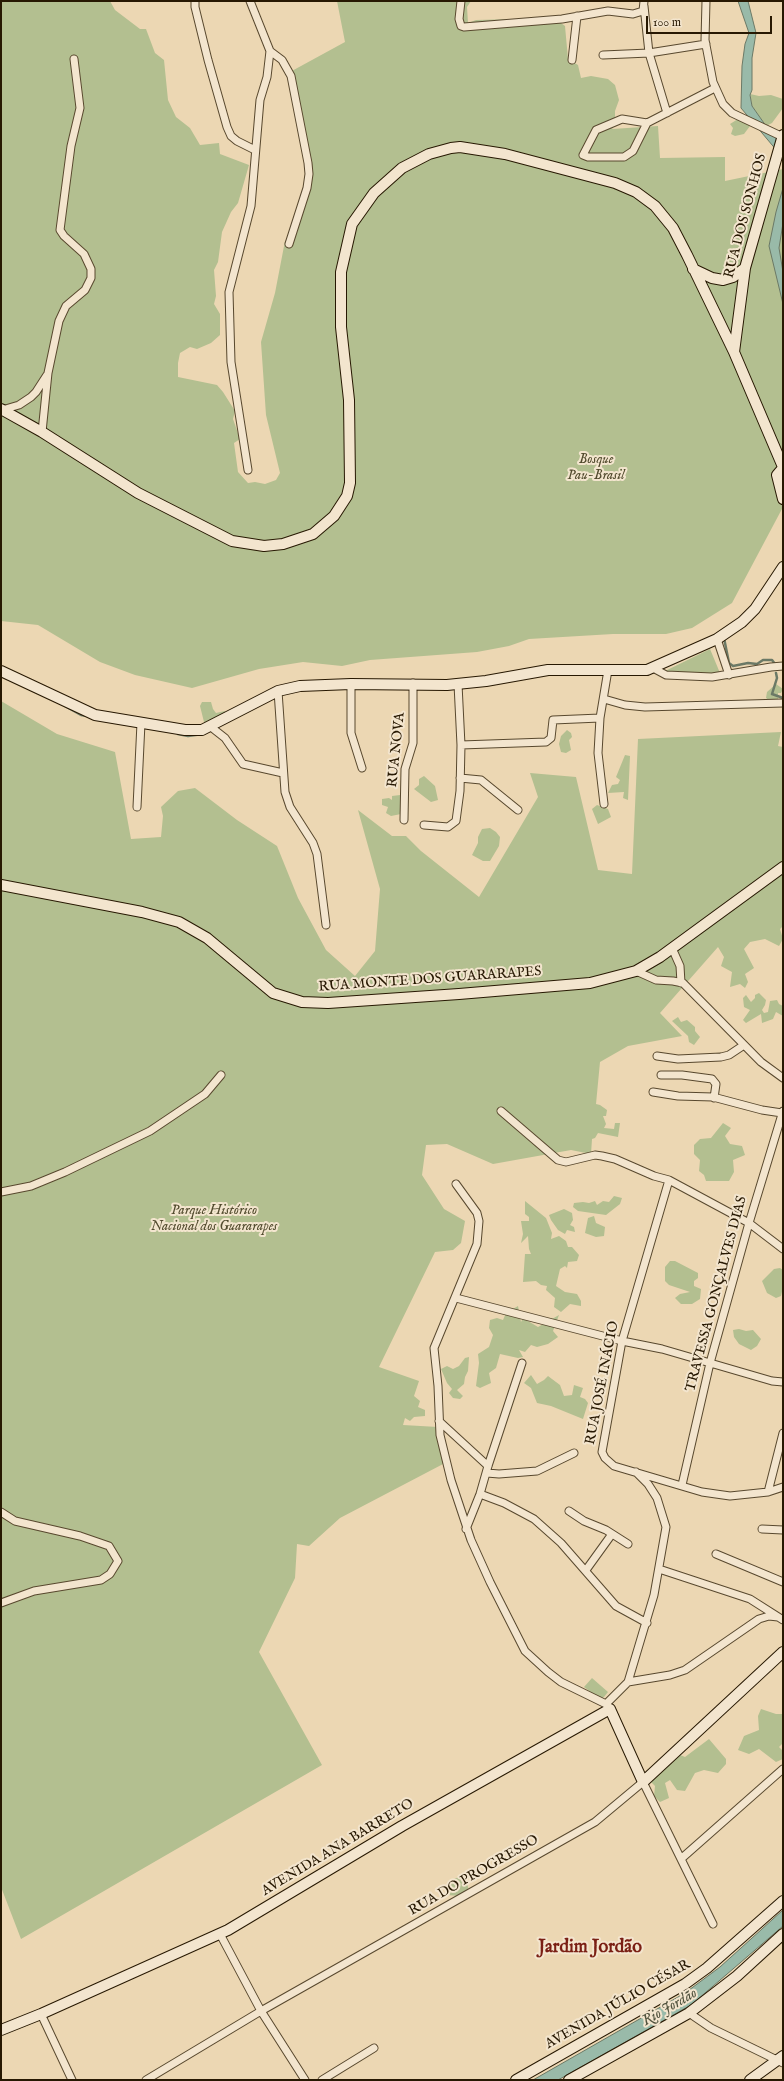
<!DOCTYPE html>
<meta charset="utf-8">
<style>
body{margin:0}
#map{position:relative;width:784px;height:2081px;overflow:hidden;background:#ecd7b3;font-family:"IM FELL English",serif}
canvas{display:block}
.frame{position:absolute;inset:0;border:2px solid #271802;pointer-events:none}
.scale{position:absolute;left:646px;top:16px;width:126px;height:18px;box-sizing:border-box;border:2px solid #271802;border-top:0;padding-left:5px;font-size:12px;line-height:14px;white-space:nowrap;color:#271802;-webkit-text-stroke:3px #f3e5ce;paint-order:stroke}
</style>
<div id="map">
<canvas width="784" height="2081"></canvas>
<div class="frame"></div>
<div class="scale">100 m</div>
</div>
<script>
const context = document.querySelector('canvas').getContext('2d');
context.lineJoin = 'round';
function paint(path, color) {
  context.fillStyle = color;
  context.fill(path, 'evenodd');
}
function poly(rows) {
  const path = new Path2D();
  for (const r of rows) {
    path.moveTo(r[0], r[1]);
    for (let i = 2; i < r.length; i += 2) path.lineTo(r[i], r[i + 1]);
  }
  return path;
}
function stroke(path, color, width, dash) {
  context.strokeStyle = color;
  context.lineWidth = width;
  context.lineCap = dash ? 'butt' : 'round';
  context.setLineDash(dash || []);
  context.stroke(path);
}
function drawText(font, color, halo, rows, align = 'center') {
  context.font = font + ' "IM FELL English",serif';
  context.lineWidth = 4;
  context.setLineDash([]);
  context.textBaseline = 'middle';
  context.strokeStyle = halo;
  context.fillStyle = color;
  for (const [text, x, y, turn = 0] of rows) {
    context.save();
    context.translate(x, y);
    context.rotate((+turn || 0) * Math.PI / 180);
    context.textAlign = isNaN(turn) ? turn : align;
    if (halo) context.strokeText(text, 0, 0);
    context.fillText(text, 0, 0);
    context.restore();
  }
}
paint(poly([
 [1,1,110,1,115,10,140,29,146,29,155,53,164,60,168,100,176,117,190,128,200,145,219,143,220,154,249,165,238,203,231,212,222,232,218,262,214,270,216,296,214,304,220,314,220,335,211,343,197,349,190,347,180,353,178,363,178,377,217,385,223,392,235,411,233,419,240,439,234,443,238,472,248,483,255,482,265,484,276,480,280,473,266,415,261,342,275,293,285,241,297,233,308,179,290,72,345,42,337,1,471,1,467,7,468,23,476,20,554,18,565,26,568,59,578,65,581,78,591,76,608,79,615,85,619,100,615,111,615,125,612,129,658,126,660,158,725,157,725,181,783,169,783,507,732,603,692,628,666,634,613,634,529,639,509,646,477,652,370,660,342,666,303,662,259,669,192,688,135,675,100,662,38,625,1,621],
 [750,94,759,96,771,95,783,99,783,108,772,123,766,126,752,106],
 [738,119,747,123,750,126,744,134,735,136,731,134,733,128,730,124],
 [710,649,720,673,714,675,661,673],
 [776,684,783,689,781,693,778,693,778,703,772,703,766,698,767,692],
 [1,701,57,734,115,752,131,839,161,837,163,816,161,807,178,791,195,788,237,820,277,846,298,898,326,950,355,976,375,951,380,889,358,810,392,836,406,836,421,851,479,897,538,797,530,773,576,777,598,870,632,874,638,739,781,732,778,746,783,747,783,926,780,929,783,939,779,946,765,939,750,942,744,949,754,968,745,974,748,982,745,988,740,984,730,987,732,972,721,966,724,957,718,947,660,1013,682,1036,628,1046,600,1062,596,1104,600,1105,607,1110,606,1116,603,1116,606,1124,604,1128,614,1129,615,1123,620,1123,618,1137,598,1133,595,1138,592,1139,591,1154,571,1150,493,1164,447,1144,426,1145,422,1175,444,1209,465,1221,461,1243,453,1250,435,1252,379,1367,419,1381,414,1396,420,1401,418,1407,425,1410,425,1416,414,1417,410,1421,405,1418,403,1425,438,1427,445,1463,340,1518,309,1546,297,1544,295,1578,259,1652,322,1765,21,1939,1,1887],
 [202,702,211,702,213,709,216,713,225,711,225,716,208,724,204,722,200,706],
 [567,730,571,733,572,737,569,740,571,750,566,753,561,752,559,744,561,736],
 [625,755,630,756,628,800,623,798,624,792,608,793,612,785,618,784,620,780,616,777],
 [424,776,435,786,438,800,431,802,414,789,419,785,419,779],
 [400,795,401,814,391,816,386,813,388,807,382,805,382,799,389,798,392,800,392,796],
 [597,805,608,809,611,817,598,824,592,809],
 [490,828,496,832,500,837,499,846,490,861,483,861,472,855,478,843,478,837,482,829],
 [759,993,766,1000,765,1005,762,1010,764,1013,768,1012,770,1001,777,1000,779,1004,783,1006,783,1016,776,1012,773,1019,762,1023,761,1014,746,1023,743,1020,750,1010,744,1007,743,998,746,995,751,1002,755,998,755,995],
 [678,1017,681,1022,687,1020,695,1027,695,1031,700,1037,694,1045,689,1042,688,1036,672,1021],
 [723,1123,731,1128,725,1136,730,1144,742,1146,745,1155,733,1160,734,1172,729,1181,706,1181,704,1175,699,1171,700,1160,694,1154,694,1145,700,1139,711,1138],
 [614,1196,622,1198,620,1204,606,1215,578,1211,573,1207,574,1203,583,1202,589,1203,595,1201,597,1205,603,1201,609,1202],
 [525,1201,546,1218,552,1233,551,1239,559,1236,566,1241,568,1247,572,1247,579,1255,577,1261,568,1262,567,1268,565,1266,560,1269,556,1286,565,1292,577,1294,581,1301,581,1306,570,1304,561,1312,554,1307,555,1298,546,1290,547,1286,541,1285,536,1281,523,1282,525,1254,531,1254,529,1249,528,1236,521,1243,523,1234,521,1221,529,1221,529,1217,525,1214],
 [564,1209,572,1213,573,1220,570,1225,574,1227,575,1232,567,1230,565,1234,558,1230,551,1220,549,1215],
 [594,1216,596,1223,605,1227,604,1236,596,1237,585,1233,588,1218],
 [670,1261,675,1261,698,1273,698,1278,694,1281,694,1286,701,1289,700,1299,692,1304,681,1304,675,1298,680,1294,690,1292,669,1285,665,1281,665,1267],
 [780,1268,783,1270,783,1287,781,1296,776,1298,767,1293,762,1281,774,1269],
 [518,1306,521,1322,524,1316,528,1321,538,1327,559,1315,553,1331,558,1337,548,1344,537,1347,531,1345,525,1352,519,1350,523,1357,518,1358,500,1354,496,1368,489,1373,491,1383,480,1388,476,1386,479,1363,478,1354,489,1347,493,1335,489,1328,490,1320,497,1318,503,1320,506,1313],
 [739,1329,746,1331,753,1330,761,1339,757,1346,751,1350,739,1344,734,1337,733,1330],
 [469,1357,468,1371,465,1377,464,1384,457,1390,463,1396,460,1399,453,1398,449,1393,452,1389,447,1383,441,1369,447,1366,453,1369,459,1366,465,1358],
 [531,1375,537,1384,544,1380,548,1376,560,1385,564,1396,572,1395,574,1385,583,1388,580,1397,585,1399,588,1403,583,1419,551,1406,537,1403,531,1388,524,1383],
 [592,1678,608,1692,604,1697,600,1699,584,1687],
 [761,1709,776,1714,783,1714,783,1743,779,1747,783,1751,783,1759,776,1762,759,1749,749,1754,738,1750,744,1736,759,1730,758,1716],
 [709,1739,726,1759,726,1764,718,1773,704,1770,695,1773,685,1791,677,1790,670,1780,665,1783,669,1798,660,1802,654,1796,655,1786,651,1782,680,1755,685,1757],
 [462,1876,467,1883,469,1891,462,1896,445,1895,448,1881]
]), '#b3bf90');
const water = poly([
 [738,1,748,1,756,33,752,58,752,90,750,95,752,106,766,126,783,144,783,158,741,108,742,66,745,44,749,33,738,1],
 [783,188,783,223,779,248,783,272,783,304,769,246,776,212,783,188],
 [783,1910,783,1926,691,2005,558,2080,533,2080,685,1993,720,1967,783,1910]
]);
paint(water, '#99baa9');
stroke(water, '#6b7966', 1);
stroke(poly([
 [724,638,729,663,733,666,748,663,757,664,763,660,772,660,775,664],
 [776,673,777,678,772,694,783,698],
 [65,706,81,715,88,716],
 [178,734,188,736,203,734]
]), '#6b7966', 2.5);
const street = poly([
 [195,1,195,7,208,60,227,127,231,136,237,141,255,150],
 [461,1,459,19,461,26,464,27,562,19,608,11,633,14,643,11,644,1],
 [706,1,705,40,713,82,723,104,732,113,783,137],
 [644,6,649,53,667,113],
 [270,51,282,60,291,76,308,163,309,174,307,188,289,244],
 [603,55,649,53,706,44],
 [572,60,577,16],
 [647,123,633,151,624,157,588,157,583,155,596,130,622,119,647,123,715,88],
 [2,410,19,405,31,397,36,392,47,375],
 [42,432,48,373,59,321,66,306,85,290,91,278,91,269,84,254,64,236,60,230,71,146,80,108,74,59],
 [248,470,231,362,229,292,251,206,260,100,267,77,270,51,250,1],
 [717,639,729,675],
 [653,668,666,675,712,677,771,667,783,666],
 [351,684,351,733,362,768],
 [278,691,285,792,290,807,313,843,317,854,326,925],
 [604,699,625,705,645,707,783,703],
 [211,727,225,738,243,764,283,773],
 [461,745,546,742,551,738,553,720,600,718],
 [460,778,481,780,518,810],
 [604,804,598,753,600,718,608,670],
 [137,807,141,723],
 [404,820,405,769,413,743,413,683],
 [424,825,448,827,456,821,460,791,461,745,458,684],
 [672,948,680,966,681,983],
 [636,971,656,980,673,981,683,983,761,1062,783,1078],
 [657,1056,678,1059,721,1057,729,1055,744,1045],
 [661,1075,682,1075,712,1079,716,1084,714,1098],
 [653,1092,678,1096,713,1097,762,1110,782,1113],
 [501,1111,558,1160,566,1162,595,1155,602,1156,615,1159,654,1176,669,1180,749,1223,783,1249],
 [669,1180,622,1341,602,1452,605,1458,614,1466,702,1492,730,1496,768,1492,783,1487],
 [456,1184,477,1213,479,1221,477,1244,434,1348,438,1386,440,1435,451,1480,471,1540,490,1582,525,1651,548,1672,561,1682,606,1704,610,1709],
 [1,1192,31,1186,65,1172,150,1131,205,1094,221,1075],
 [456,1298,622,1341,662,1349,772,1381,783,1382],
 [439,1421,488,1466],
 [487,1473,499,1474,537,1471,574,1453],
 [682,1485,710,1363,749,1223,783,1111],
 [768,1492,783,1433],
 [480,1494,504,1503,534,1519,561,1543,616,1606,647,1623],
 [569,1511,584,1521,606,1530,628,1544],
 [1,1512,15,1521,80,1536,109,1546,118,1561,110,1574,101,1580,34,1591,1,1603],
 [466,1529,480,1494,488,1466,522,1363],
 [762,1529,783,1530],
 [716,1554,783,1582],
 [659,1569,750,1599,783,1620],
 [586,1570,612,1534],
 [628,1682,654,1595,666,1527,657,1498,648,1484,636,1472],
 [606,1704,628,1682,670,1675,685,1670,759,1619,769,1616,778,1617],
 [682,1858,783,1769],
 [220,1934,261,2011,305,2080],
 [689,2013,711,2028,783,2063],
 [41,2014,72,2080],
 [146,2080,261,2011,595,1822,643,1782,713,1924],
 [322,2080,374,2048]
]);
const secondary = poly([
 [693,269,712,278,723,280,733,277,745,268],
 [734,352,745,268,783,135],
 [1,409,42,432,138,493,232,541,264,546,283,544,313,534,334,516,347,496,350,483,349,400,341,327,341,272,352,224,374,193,402,168,429,154,451,148,460,147,505,154,615,183,636,192,655,206,673,228,687,255,734,352,783,467],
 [783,468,777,475,783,499],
 [1,671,95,715,185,730,202,730,278,691,300,686,351,684,447,685,486,681,548,670,647,670,717,639,742,622,755,609,783,567],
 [1,885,142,912,179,922,207,938,273,993,302,1002,328,1003,459,994,590,983,636,971,660,957,783,867],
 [1,2030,41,2014,228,1930,402,1826,610,1709,643,1782,783,1652],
 [516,2080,685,1984,707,1968,783,1901],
 [569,2080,689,2013,737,1976,783,1934],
 [750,2080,783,2056]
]);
stroke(street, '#58482e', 9);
stroke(secondary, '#271802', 12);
stroke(street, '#f3e5ce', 7);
stroke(secondary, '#f3e5ce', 10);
drawText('14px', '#271802', '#f3e5ce', [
 ["RUA DOS SONHOS",746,216,-75],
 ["RUA NOVA",397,750,-84],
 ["RUA MONTE DOS GUARARAPES",430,980,-4],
 ["TRAVESSA GONÇALVES DIAS",717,1294,-75],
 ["RUA JOSÉ INÁCIO",603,1383,-79],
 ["AVENIDA ANA BARRETO",338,1848,-31],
 ["RUA DO PROGRESSO",474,1876,-30],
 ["AVENIDA JÚLIO CÉSAR",618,2005,-30]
]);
drawText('italic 14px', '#514a2d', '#f3e5ce', [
 ["Bosque",596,460],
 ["Pau-Brasil",596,476],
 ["Parque Histórico",214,1211],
 ["Nacional dos Guararapes",214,1227]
]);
drawText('italic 15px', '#4f513c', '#f3e5ce', [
 ["Rio Jordão",670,2008,-30]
]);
drawText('bold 18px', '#7a1f14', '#f3e5ce', [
 ["Jardim Jordão",590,1948]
]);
</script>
